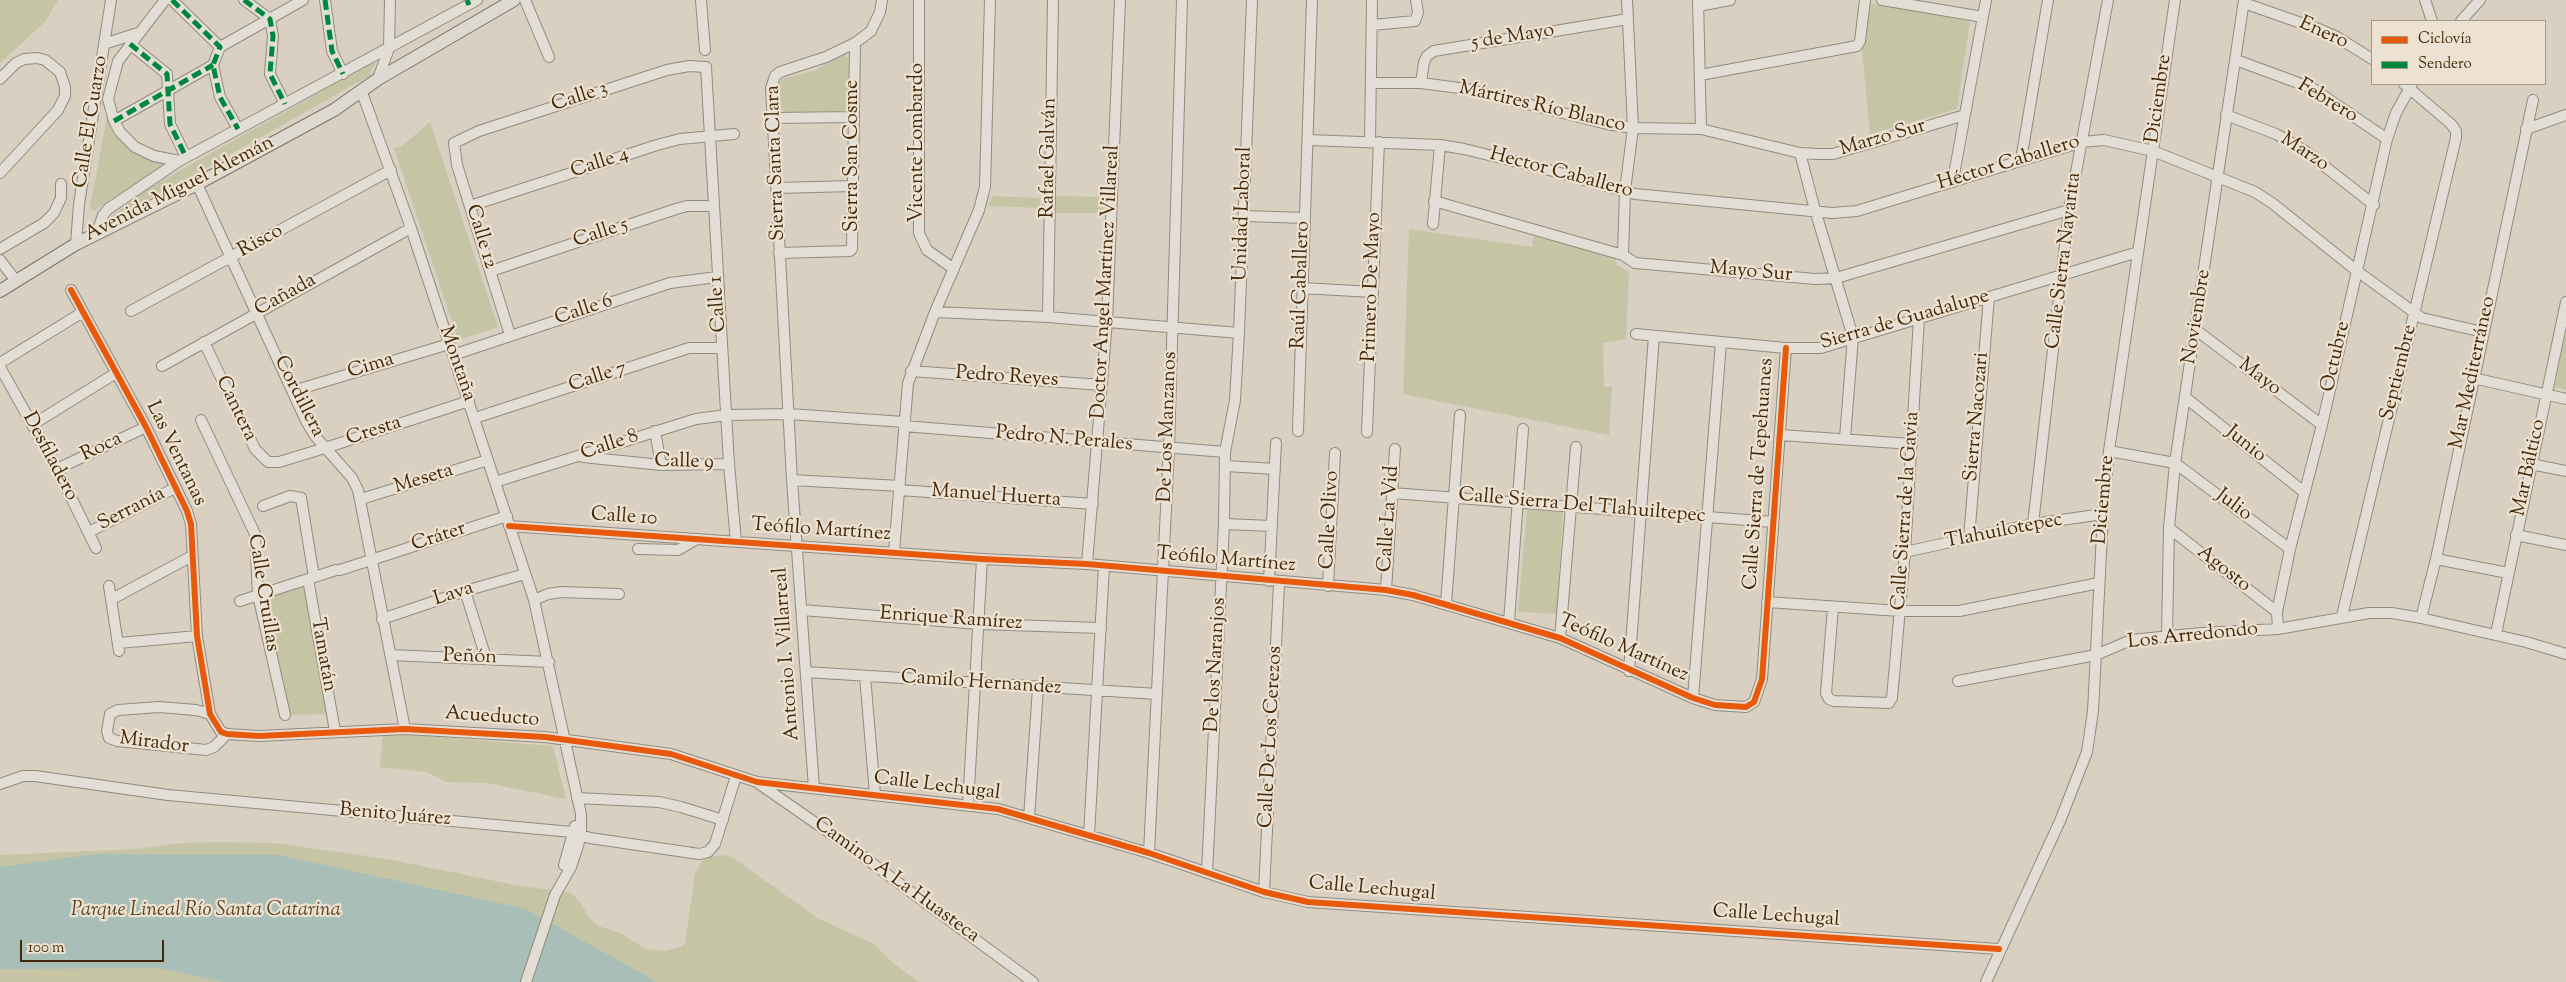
<!DOCTYPE html>
<meta charset="utf-8">
<style>
body{margin:0}
#map{position:relative;width:2566px;height:982px;overflow:hidden;background:#d9d0c2;font-family:"Sorts Mill Goudy",serif}
canvas{display:block}
.legend{position:absolute;left:2371px;top:20px;width:175px;height:65px;box-sizing:border-box;background:#ede2d1;border:1px solid #a99881;margin:0;padding:6px 9px;list-style:none;font-size:15px;color:#432809}
.legend li{display:flex;align-items:center;gap:10px;height:25px}
.legend b{width:25px;border:1px solid #a99881}
.scale{position:absolute;left:20px;top:940px;width:144px;height:22px;box-sizing:border-box;border:2px solid #432809;border-top:0;padding-left:6px;font-size:15px;line-height:18px;white-space:nowrap;color:#432809;-webkit-text-stroke:4px #ede2d1;paint-order:stroke}
</style>
<div id="map">
<canvas width="2566" height="982"></canvas>
<ul class="legend">
<li><b style="height:6px;background:#e8590c"></b>Ciclovía</li>
<li><b style="height:6px;background:#00873e"></b>Sendero</li>
</ul>
<div class="scale">100 m</div>
</div>
<script>
const context = document.querySelector('canvas').getContext('2d');
context.lineJoin = 'round';
function paint(path, color) {
  context.fillStyle = color;
  context.fill(path, 'evenodd');
}
function poly(rows) {
  const path = new Path2D();
  for (const r of rows) {
    path.moveTo(r[0], r[1]);
    for (let i = 2; i < r.length; i += 2) path.lineTo(r[i], r[i + 1]);
  }
  return path;
}
function stroke(path, color, width, dash) {
  context.strokeStyle = color;
  context.lineWidth = width;
  context.lineCap = dash ? 'butt' : 'round';
  context.setLineDash(dash || []);
  context.stroke(path);
}
function drawText(font, color, halo, rows, align = 'center') {
  context.font = font + ' "Sorts Mill Goudy",serif';
  context.lineWidth = 4.5;
  context.setLineDash([]);
  context.textBaseline = 'middle';
  context.strokeStyle = halo;
  context.fillStyle = color;
  for (const [text, x, y, turn = 0] of rows) {
    context.save();
    context.translate(x, y);
    context.rotate((+turn || 0) * Math.PI / 180);
    context.textAlign = isNaN(turn) ? turn : align;
    if (halo) context.strokeText(text, 0, 0);
    context.fillText(text, 0, 0);
    context.restore();
  }
}
paint(poly([
 [0,0,58,0,45,22,0,63],
 [1868,3,1970,21,1957,109,1870,134,1862,50],
 [844,54,849,59,848,108,844,111,785,112,779,107,779,83,782,79,816,70],
 [377,60,369,76,173,187,108,219,149,188],
 [107,117,118,135,146,158,164,165,93,211,90,207],
 [430,122,498,327,458,340,394,148,401,147],
 [993,196,1040,198,1040,208,988,206],
 [1055,196,1103,197,1103,213,1054,213],
 [1409,229,1532,247,1534,236,1615,257,1617,265,1629,272,1626,339,1603,343,1604,387,1612,387,1609,435,1403,394],
 [2566,329,2566,390,2555,387],
 [1527,510,1563,511,1557,614,1518,612],
 [305,587,326,714,285,715,258,595],
 [383,733,553,746,566,799,487,783,446,782,427,772,380,767],
 [219,842,275,843,387,859,515,885,571,893,581,903,589,918,598,926,620,933,646,949,664,951,681,947,685,943,695,874,704,857,729,855,819,919,874,944,893,963,919,982,0,982,0,855,137,849,181,843]
]), '#c5c4a5');
paint(poly([
 [96,854,279,855,526,909,657,982,224,982,159,968,0,969,0,867]
]), '#a9beb6');
const minor = poly([
 [165,0,118,61,108,99,114,121,120,132,135,147,154,156,179,161],
 [172,0,220,47,213,65,220,97,238,129],
 [244,0,270,19,273,36,270,74,285,104],
 [325,0,332,51,343,74],
 [525,0,549,57],
 [701,0,705,50],
 [919,0,919,233,927,250,954,269],
 [1698,0,1701,129],
 [1882,0,1983,17],
 [2425,0,2432,21],
 [2244,3,2321,30,2337,37,2372,59],
 [1698,6,1730,0],
 [2461,21,2480,0],
 [1372,25,1415,21,1418,13,1416,0],
 [104,44,138,33],
 [130,44,167,74,170,124,186,157],
 [220,47,303,0],
 [2236,60,2312,88,2387,139],
 [1700,75,1857,46,1860,41,1865,0],
 [0,79,16,63,24,59,37,58,45,60,60,72,65,87,65,96,58,110,0,173],
 [378,79,389,48,390,0],
 [1371,83,1421,83,1467,89,1607,124,1633,128,1701,129,1800,153,1818,154,1833,154,1965,115],
 [1421,83,1424,62,1427,56,1434,51,1628,19],
 [361,90,411,228,534,600,581,814,581,835,576,852,571,867,555,895,526,982],
 [2226,115,2276,134,2305,151,2374,205],
 [773,118,854,117],
 [114,121,213,65],
 [2526,129,2566,115],
 [1308,140,1440,145,1464,149,1542,168,1635,194,1832,213,1857,211,2082,142,2104,140,2153,151,2255,192,2272,203,2357,271,2422,318,2483,332],
 [1370,141,1372,0],
 [1800,153,1815,210,1853,337,1845,438],
 [2021,160,2048,0],
 [1953,180,1986,0],
 [197,184,306,421,315,436,352,478,358,490,405,729],
 [777,188,853,186],
 [1434,201,1623,255,1635,263,1815,279,1836,278,2069,210],
 [470,206,657,145,680,139,734,134],
 [1245,216,1305,218],
 [1433,224,1440,145],
 [97,233,103,215,108,209,179,161,477,0],
 [76,244,79,204,111,0],
 [0,249,44,223,54,213,61,198,61,184],
 [779,253,850,251,852,249,855,43],
 [1623,255,1625,191,1633,128,1627,0],
 [0,260,16,281],
 [491,271,676,209,687,206,714,206],
 [1302,288,1373,292],
 [71,290,146,427,187,511,191,524,197,636,210,714,221,732,227,734,259,736,405,729,545,737,671,754,757,782,998,809,1149,853,1264,892,1308,902,1999,949],
 [131,311,391,170],
 [935,312,1048,317,1239,333],
 [1048,317,1053,0],
 [2196,330,2322,425],
 [1636,334,1786,348,1821,348,2138,252],
 [510,335,457,165,454,143,479,131,667,70,689,66,706,67,729,464,736,542],
 [204,342,255,449,268,462,279,462,325,448,469,401],
 [453,355,670,283,717,277],
 [0,363,83,312],
 [162,366,411,228],
 [0,367,57,469,96,548],
 [911,371,1102,385],
 [2473,378,2566,399],
 [293,391,449,344],
 [2186,398,2304,492],
 [475,418,689,348,722,348],
 [201,420,255,534,258,595,285,715],
 [32,425,116,373],
 [904,426,1225,452],
 [655,431,661,465],
 [1298,431,1312,0],
 [1367,432,1379,142],
 [1780,435,1912,444],
 [2109,451,2175,463,2290,549],
 [583,457,661,465,729,464],
 [2531,464,2566,471],
 [1226,466,1275,469],
 [57,469,146,427],
 [792,480,900,486],
 [495,482,696,419,727,415,789,414,904,422],
 [900,490,1093,504],
 [1392,493,1773,522],
 [361,499,488,460],
 [263,506,290,496,301,498,314,577],
 [1224,524,1272,526],
 [2033,524,2069,210,2108,0],
 [509,526,982,559,1087,564,1386,590,1413,595,1560,638,1693,698,1715,705,1746,707,1754,702,1762,679,1786,348],
 [2169,528,2277,612],
 [89,532,175,488],
 [2516,535,2566,545],
 [1969,538,1989,297],
 [638,549,678,550,697,539],
 [894,552,908,383,935,312,979,210,985,187,990,0],
 [1905,552,2033,524,2103,514],
 [2436,559,2508,573],
 [1087,564,1107,321,1120,0],
 [340,570,507,516],
 [308,579,335,731],
 [1269,581,1276,443],
 [109,586,119,651],
 [1328,586,1335,453],
 [1386,590,1395,449],
 [465,591,486,658],
 [112,599,192,556],
 [534,600,548,594,561,592,619,594],
 [240,601,336,570],
 [1767,602,1900,611,1959,611,2099,583],
 [1446,604,1460,415],
 [1833,607,1826,693,1829,699,1834,701,1889,703,1892,698,1905,552,1919,318],
 [802,610,979,624,1101,628],
 [2342,616,2456,138,2456,131,2451,124,2404,84],
 [2421,618,2436,559,2533,100],
 [382,619,465,591,525,574],
 [1509,622,1523,429],
 [2278,629,2277,612,2290,549,2322,425,2387,139,2396,113,2412,84],
 [2496,634,2566,302],
 [2167,636,2169,528,2175,463,2244,0],
 [1560,638,1576,447],
 [119,643,197,636],
 [390,655,549,662],
 [1629,671,1654,336],
 [806,672,1157,694],
 [865,676,875,794],
 [1958,681,2096,655,2131,640,2201,633,2278,629,2369,613,2392,613,2421,618,2526,642,2566,654],
 [1693,698,1721,342],
 [210,714,196,710,159,707,118,710,110,714,107,731,109,738,117,741,206,750,214,747,227,734],
 [758,783,850,847,1033,982],
 [0,784,23,776,35,776,168,795,572,832,590,838,699,854,708,852,715,844,736,776],
 [814,788,792,480,771,88,775,76,780,72,826,57,855,43,871,31,880,12,882,0],
 [577,798,659,802,681,807,723,820],
 [968,806,982,559],
 [1029,818,1038,688],
 [1089,836,1104,566],
 [1149,853,1169,448,1182,0],
 [564,865,575,826],
 [1207,873,1224,524,1225,452,1235,400,1239,333,1252,0],
 [1264,892,1279,583],
 [1986,982,2060,821,2087,752,2093,711,2103,514,2109,451,2175,0]
]);
const major = poly([
 [0,291,76,244,197,184,334,110,378,79,514,0]
]);
stroke(minor, '#938a7e', 12);
stroke(major, '#7c7367', 14);
stroke(minor, '#e2ded6', 10);
stroke(major, '#ddd8d0', 12);
stroke(poly([
 [172,0,220,47,213,65,220,97,238,129],
 [244,0,270,19,273,36,270,74,285,104],
 [325,0,332,51,343,74],
 [467,0,469,5],
 [130,44,167,74,170,124,186,157],
 [114,121,213,65]
]), '#00873e', 5, [10, 5]);
stroke(poly([
 [71,290,146,427,187,511,191,524,197,636,210,714,221,732,227,734,259,736,405,729,545,737,671,754,757,782,998,809,1149,853,1264,892,1308,902,1999,949],
 [509,526,982,559,1087,564,1386,590,1413,595,1560,638,1693,698,1715,705,1746,707,1754,702,1762,679,1786,348]
]), '#e8590c', 6);
drawText('20px', '#432809', '#ede2d1', [
 ["Enero",2323,34,24],
 ["5 de Mayo",1513,38,-9],
 ["Calle 3",580,98,-18],
 ["Diciembre",2160,99,-82],
 ["Febrero",2327,102,31],
 ["Mártires Río Blanco",1542,108,13],
 ["Calle El Cuarzo",92,122,-81],
 ["Marzo Sur",1883,139,-16],
 ["Vicente Lombardo",919,143,-90],
 ["Marzo",2304,153,33],
 ["Sierra San Cosme",854,156,-90],
 ["Rafael Galván",1050,158,-89],
 ["Sierra Santa Clara",777,163,-92],
 ["Calle 4",600,164,-18],
 ["Héctor Caballero",2009,164,-17],
 ["Hector Caballero",1561,174,15],
 ["Avenida Miguel Alemán",180,190,-27],
 ["Unidad Laboral",1244,214,-88],
 ["Calle 5",601,234,-18],
 ["Calle 12",480,237,73],
 ["Risco",261,242,-29],
 ["Calle Sierra Nayarita",2065,261,-83],
 ["Mayo Sur",1751,273,5],
 ["Doctor Angel Martínez Villareal",1107,282,-87],
 ["Raúl Caballero",1302,285,-88],
 ["Primero De Mayo",1373,287,-88],
 ["Cañada",286,296,-29],
 ["Calle 1",719,304,-94],
 ["Calle 6",584,311,-18],
 ["Noviembre",2198,317,-81],
 ["Sierra de Guadalupe",1905,321,-16],
 ["Octubre",2337,357,-77],
 ["Montaña",456,364,71],
 ["Cima",371,367,-17],
 ["Septiembre",2400,373,-76],
 ["Mar Mediterráneo",2474,373,-78],
 ["Calle 7",598,378,-18],
 ["Pedro Reyes",1007,378,4],
 ["Mayo",2259,378,37],
 ["Cordillera",298,397,63],
 ["Cantera",235,409,64],
 ["Sierra Nacozari",1978,417,-85],
 ["De Los Manzanos",1169,427,-88],
 ["Cresta",374,432,-18],
 ["Pedro N. Perales",1064,440,5],
 ["Junio",2245,445,39],
 ["Calle 8",610,446,-18],
 ["Roca",102,448,-26],
 ["Las Ventanas",175,454,64],
 ["Desfiladero",49,457,62],
 ["Calle 9",684,463,1],
 ["Mar Báltico",2530,468,-78],
 ["Calle Sierra de Tepehuanes",1760,474,-86],
 ["Meseta",424,480,-17],
 ["Manuel Huerta",996,497,4],
 ["Diciembre",2105,500,-85],
 ["Julio",2233,506,37],
 ["Calle Sierra Del Tlahuiltepec",1582,507,5],
 ["Serranía",132,510,-27],
 ["Calle Sierra de la Gavia",1907,511,-86],
 ["Calle 10",624,518,4],
 ["Calle La Vid",1390,519,-86],
 ["Calle Olivo",1331,520,-87],
 ["Teófilo Martínez",821,531,4],
 ["Tlahuilotepec",2004,532,-11],
 ["Cráter",439,538,-18],
 ["Teófilo Martínez",1226,561,5],
 ["Agosto",2223,570,38],
 ["Calle Cruillas",262,593,81],
 ["Lava",454,595,-18],
 ["Enrique Ramírez",951,620,4],
 ["Los Arredondo",2193,637,-6],
 ["Teófilo Martínez",1623,649,24],
 ["Antonio I. Villarreal",788,654,-94],
 ["Tamatán",322,655,80],
 ["Peñón",470,658,2],
 ["De los Naranjos",1217,665,-87],
 ["Camilo Hernandez",981,684,4],
 ["Acueducto",492,718,4],
 ["Calle De Los Cerezos",1272,737,-87],
 ["Mirador",154,744,7],
 ["Calle Lechugal",937,787,7],
 ["Benito Juárez",395,816,5],
 ["Camino A La Huasteca",896,881,36],
 ["Calle Lechugal",1372,890,5],
 ["Calle Lechugal",1776,917,4]
]);
drawText('italic 20px', '#5a4524', '#ede2d1', [
 ["Parque Lineal Río Santa Catarina",206,912]
]);
</script>
